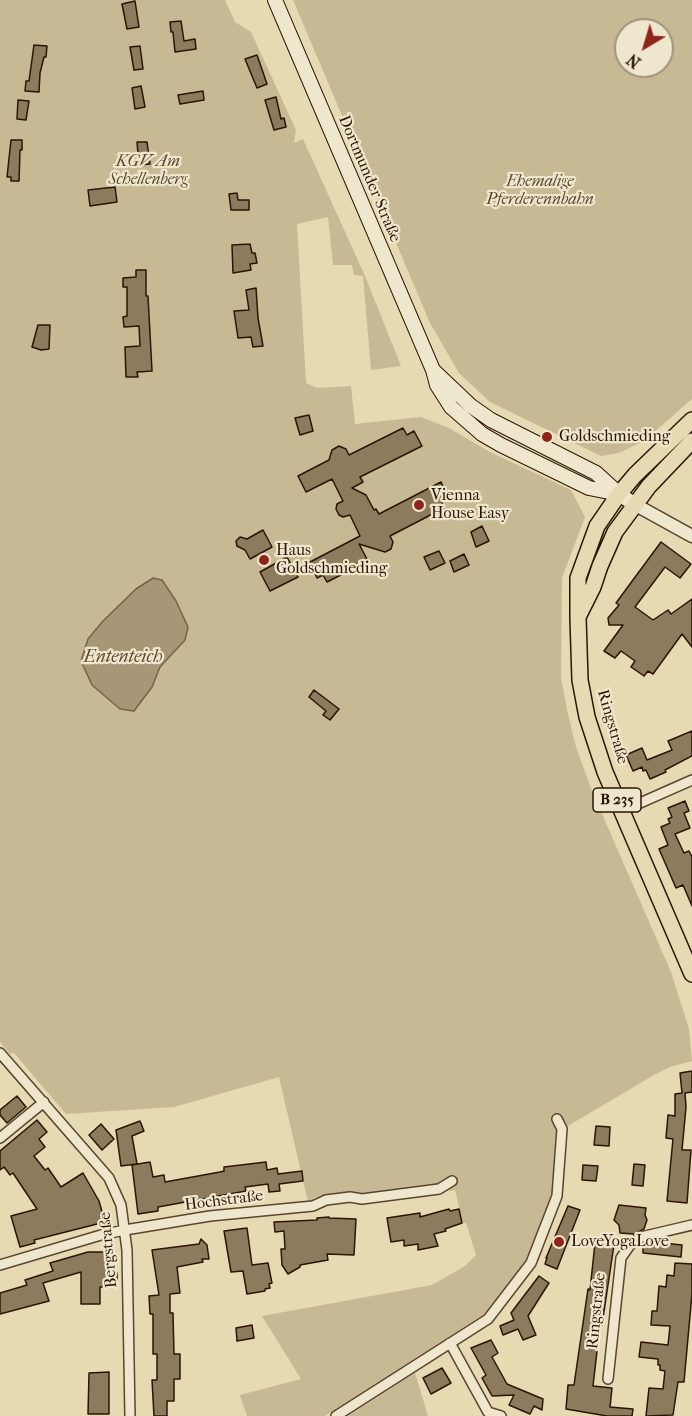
<!DOCTYPE html>
<meta charset="utf-8">
<style>
body{margin:0}
#map{position:relative;width:692px;height:1416px;overflow:hidden;background:#e6dab2;font-family:"IM FELL French Canon",serif}
canvas{display:block}
.north{position:absolute;left:614px;top:18px;width:60px;height:60px;box-sizing:border-box;background:#efe7cd;border:2px solid #a1937c;border-radius:50%;rotate:218deg;font-size:16px;font-weight:700;line-height:24px;text-align:center;color:#2c1503}
.north::after{content:'';display:block;margin:auto;width:21px;height:27px;background:#8f2418;clip-path:polygon(50% 0,100% 100%,50% 72%,0 100%)}
</style>
<div id="map">
<canvas width="692" height="1416"></canvas>
<div class="north">N</div>
</div>
<script>
const context = document.querySelector('canvas').getContext('2d');
context.lineJoin = 'round';
function paint(path, color) {
  context.fillStyle = color;
  context.fill(path, 'evenodd');
}
function poly(rows) {
  const path = new Path2D();
  for (const r of rows) {
    path.moveTo(r[0], r[1]);
    for (let i = 2; i < r.length; i += 2) path.lineTo(r[i], r[i + 1]);
  }
  return path;
}
function stroke(path, color, width, dash) {
  context.strokeStyle = color;
  context.lineWidth = width;
  context.lineCap = dash ? 'butt' : 'round';
  context.setLineDash(dash || []);
  context.stroke(path);
}
function drawText(font, color, halo, rows, align = 'center') {
  context.font = font + ' "IM FELL French Canon",serif';
  context.lineWidth = 4.5;
  context.setLineDash([]);
  context.textBaseline = 'middle';
  context.strokeStyle = halo;
  context.fillStyle = color;
  for (const [text, x, y, turn = 0] of rows) {
    context.save();
    context.translate(x, y);
    context.rotate((+turn || 0) * Math.PI / 180);
    context.textAlign = isNaN(turn) ? turn : align;
    if (halo) context.strokeText(text, 0, 0);
    context.fillText(text, 0, 0);
    context.restore();
  }
}
paint(poly([
 [0,0,225,0,235,22,251,32,296,130,294,143,303,139,365,276,401,366,371,370,363,276,354,275,352,265,333,265,328,217,297,224,306,383,317,388,351,386,355,424,421,417,449,428,490,452,571,490,585,517,562,578,561,677,567,710,576,747,592,791,671,972,689,1029,692,1061,670,1067,654,1075,556,1133,552,1195,526,1260,484,1314,325,1416,247,1416,240,1395,301,1379,262,1316,432,1285,465,1266,476,1255,466,1223,463,1223,455,1190,449,1191,451,1184,437,1184,359,1195,355,1192,315,1197,308,1202,279,1077,174,1107,66,1114,14,1053,10,1054,0,1042],
 [293,0,692,0,692,399,644,441,619,453,601,456,490,402,459,373,430,323],
 [626,30,662,30,662,66,626,66],
 [415,1373,428,1416,348,1416]
]), '#c6b994');
const water = poly([
 [153,578,162,580,176,601,188,627,185,640,160,667,152,687,134,711,120,709,92,685,81,661,88,639,103,621,136,589,153,578]
]);
paint(water, '#a79776');
stroke(water, '#766348', 1.5);
const building = poly([
 [135,1,139,27,127,29,122,4,135,1],
 [181,21,184,41,195,39,196,49,175,52,173,32,171,32,170,22,181,21],
 [34,45,47,46,46,57,44,57,40,73,39,92,25,91,26,81,29,81,34,45],
 [140,46,143,69,134,70,130,47,140,46],
 [257,55,267,84,257,88,245,59,257,55],
 [141,86,145,107,135,109,132,88,141,86],
 [203,91,204,100,180,104,178,95,203,91],
 [276,97,281,119,284,118,286,127,274,130,265,100,276,97],
 [18,100,29,101,26,120,17,119,18,100],
 [11,140,22,140,22,150,20,150,19,181,11,181,11,177,7,177,11,140],
 [137,142,147,142,150,164,139,165,137,142],
 [115,187,117,202,90,206,88,190,115,187],
 [237,193,238,200,249,200,249,210,231,210,229,194,237,193],
 [250,244,252,253,255,253,257,263,250,264,251,270,233,273,232,245,250,244],
 [136,270,146,270,146,296,148,296,152,371,137,372,138,377,126,377,125,347,140,346,139,326,124,327,123,317,127,316,127,287,123,287,123,278,136,277,136,270],
 [256,288,258,318,263,346,253,347,251,337,238,338,234,311,249,310,246,290,256,288],
 [38,325,50,325,49,349,41,350,32,347,38,325],
 [309,415,313,431,300,435,295,418,309,415],
 [403,428,407,435,414,431,422,446,360,477,363,482,352,488,366,495,374,510,376,509,379,514,441,482,448,497,441,500,444,508,390,536,393,542,391,549,385,552,359,544,368,561,327,582,323,575,317,578,310,562,360,536,350,515,343,517,339,515,336,509,337,504,343,501,332,479,306,492,298,476,329,460,332,450,339,446,346,449,349,455,403,428],
 [482,526,489,541,476,547,471,532,482,526],
 [263,530,272,547,250,559,245,550,237,546,236,541,240,537,247,539,263,530],
 [661,542,691,564,680,578,665,567,635,607,653,620,668,610,671,614,692,599,692,647,682,634,653,674,648,671,644,676,631,667,635,661,621,651,615,658,604,651,623,625,609,625,608,618,619,605,616,603,661,542],
 [439,551,445,563,430,570,424,557,439,551],
 [464,554,469,565,454,572,450,561,464,554],
 [287,557,298,577,270,591,260,572,287,557],
 [314,690,339,709,330,720,323,715,326,711,309,697,314,690],
 [692,731,692,756,665,770,666,772,650,779,646,770,643,771,642,767,633,771,626,755,642,748,647,760,672,750,668,741,692,731],
 [685,801,689,811,684,813,690,828,675,834,684,853,689,851,692,857,692,906,683,885,676,888,659,849,668,845,661,827,670,823,668,819,672,817,668,808,685,801],
 [692,1071,692,1092,685,1093,686,1107,682,1150,691,1150,687,1203,667,1201,673,1139,666,1138,668,1115,675,1116,675,1094,682,1093,680,1073,692,1071],
 [17,1096,26,1107,7,1123,0,1115,0,1110,17,1096],
 [37,1120,47,1132,39,1139,45,1147,34,1156,45,1170,48,1168,61,1187,83,1173,99,1201,105,1222,34,1240,35,1243,20,1247,11,1216,37,1209,13,1173,10,1175,4,1167,0,1170,0,1151,37,1120],
 [140,1121,144,1131,132,1136,137,1164,121,1166,116,1130,140,1121],
 [101,1124,114,1139,102,1150,89,1135,101,1124],
 [596,1126,610,1127,609,1146,594,1145,596,1126],
 [150,1162,153,1177,164,1175,165,1182,220,1172,224,1171,224,1167,266,1162,267,1170,277,1168,278,1174,302,1171,303,1181,279,1184,280,1191,269,1192,268,1184,245,1187,246,1191,158,1207,158,1211,138,1214,132,1165,150,1162],
 [634,1164,645,1165,643,1186,632,1185,634,1164],
 [583,1165,598,1166,596,1181,582,1180,583,1165],
 [619,1205,646,1208,645,1215,647,1220,644,1229,634,1234,620,1233,619,1225,614,1220,619,1205],
 [568,1206,580,1210,557,1269,545,1264,547,1258,546,1258,568,1206],
 [449,1209,450,1211,459,1209,462,1223,445,1229,446,1231,434,1234,438,1246,418,1250,418,1244,404,1246,404,1240,391,1242,387,1218,420,1213,420,1217,449,1209],
 [329,1217,329,1218,356,1219,354,1255,327,1254,328,1260,300,1265,300,1267,288,1274,282,1265,281,1249,285,1249,284,1231,275,1232,274,1222,317,1220,317,1218,329,1217],
 [247,1228,252,1265,268,1263,272,1283,269,1284,270,1288,265,1289,265,1291,247,1294,243,1271,231,1272,224,1231,247,1228],
 [201,1239,207,1245,209,1259,202,1259,203,1262,177,1267,180,1293,170,1294,170,1313,173,1313,174,1354,180,1354,180,1379,174,1379,174,1401,167,1401,167,1416,154,1416,152,1380,157,1380,157,1354,153,1354,153,1314,150,1314,149,1296,159,1295,152,1250,199,1244,201,1239],
 [595,1243,614,1245,602,1325,600,1325,593,1386,612,1388,610,1407,633,1409,632,1416,607,1416,566,1409,568,1385,574,1385,588,1289,590,1290,595,1243],
 [663,1243,682,1245,681,1257,643,1253,643,1245,663,1245,663,1243],
 [88,1252,108,1252,108,1273,117,1273,117,1287,100,1287,100,1304,81,1304,81,1272,43,1283,49,1301,0,1314,0,1293,27,1285,25,1280,53,1271,50,1263,88,1252],
 [675,1263,692,1264,692,1294,684,1382,678,1382,673,1415,646,1416,649,1388,663,1389,665,1371,660,1370,660,1365,658,1365,658,1359,639,1357,641,1342,668,1345,670,1326,651,1325,652,1311,657,1311,659,1286,666,1287,667,1275,674,1276,675,1263],
 [539,1276,549,1283,528,1316,536,1335,523,1340,518,1329,503,1335,500,1326,514,1320,511,1313,539,1276],
 [252,1325,254,1338,237,1341,236,1328,252,1325],
 [491,1340,498,1353,492,1357,507,1384,543,1399,542,1410,534,1406,530,1414,509,1405,514,1395,492,1396,482,1378,486,1375,471,1348,491,1340],
 [442,1368,451,1383,431,1394,423,1378,442,1368],
 [109,1372,109,1414,88,1414,89,1373,109,1372]
]);
paint(building, '#8d7b5e');
stroke(building, '#2c1503', 1.5);
const minor = poly([
 [622,811,692,780],
 [0,1053,109,1178,121,1205,127,1250,130,1416],
 [0,1138,44,1102],
 [0,1265,101,1235,125,1230,210,1216,313,1206,326,1200,350,1197,362,1199,439,1189,452,1181],
 [450,1343,488,1412,501,1416],
 [608,1379,621,1258,630,1245,641,1237,692,1225],
 [336,1416,488,1319,531,1263,557,1196,562,1129,557,1119]
]);
const tertiary = poly([
 [634,504,692,536]
]);
const secondary = poly([
 [275,0,433,370,437,385,451,407,482,434,501,445,589,488,619,494],
 [433,370,471,406,491,420,596,473,619,494,634,504]
]);
const primary = poly([
 [692,420,635,475,619,494,597,526,578,578,578,618,580,680,587,717,605,772,692,974],
 [579,615,593,587,600,566,615,532,649,486,692,441]
]);
stroke(minor, '#5a462f', 12);
stroke(tertiary, '#5a462f', 15);
stroke(secondary, '#2c1503', 16);
stroke(primary, '#2c1503', 18);
stroke(minor, '#efe7cd', 9);
stroke(tertiary, '#efe7cd', 12);
stroke(secondary, '#efe7cd', 14);
stroke(primary, '#e6dab2', 15);
for (const [x, y, r, color] of [
 [547,437,6,"#8f2418"],
 [419,505,6,"#8f2418"],
 [264,560,6,"#8f2418"],
 [559,1242,6,"#8f2418"]
]) {
  const dot = new Path2D();
  dot.arc(x, y, r, 0, 2 * Math.PI);
  context.fillStyle = color;
  context.fill(dot);
  stroke(dot, '#efe7cd', 2);
}
for (const [x, y, w] of [
 [617,800,48]
]) {
  const box = new Path2D();
  box.roundRect(x - w / 2, y - 12, w, 24, 4.5);
  context.fillStyle = '#efe7cd';
  context.fill(box);
  stroke(box, '#2c1503', 1.5);
}
drawText('bold 15px', '#2c1503', null, [
 ["B 235",617,800]
]);
drawText('italic 16px', '#5a462e', '#efe7cd', [
 ["KGV Am",148,162],
 ["Schellenberg",148,180],
 ["Ehemalige",540,182],
 ["Pferderennbahn",540,200]
]);
drawText('16px', '#2c1503', '#efe7cd', [
 ["Dortmunder Straße",369,179,67],
 ["Ringstraße",612,727,74],
 ["Hochstraße",224,1201,-7],
 ["Bergstraße",109,1250,-95],
 ["Ringstraße",597,1311,-84]
]);
drawText('16px', '#2c1503', '#efe7cd', [
 ["Goldschmieding",559,437],
 ["Vienna",431,496],
 ["House Easy",431,514],
 ["Haus",276,551],
 ["Goldschmieding",276,569],
 ["LoveYogaLove",571,1242]
], 'left');
drawText('italic 18px', '#5d4931', '#efe7cd', [
 ["Ententeich",123,658]
]);
</script>
